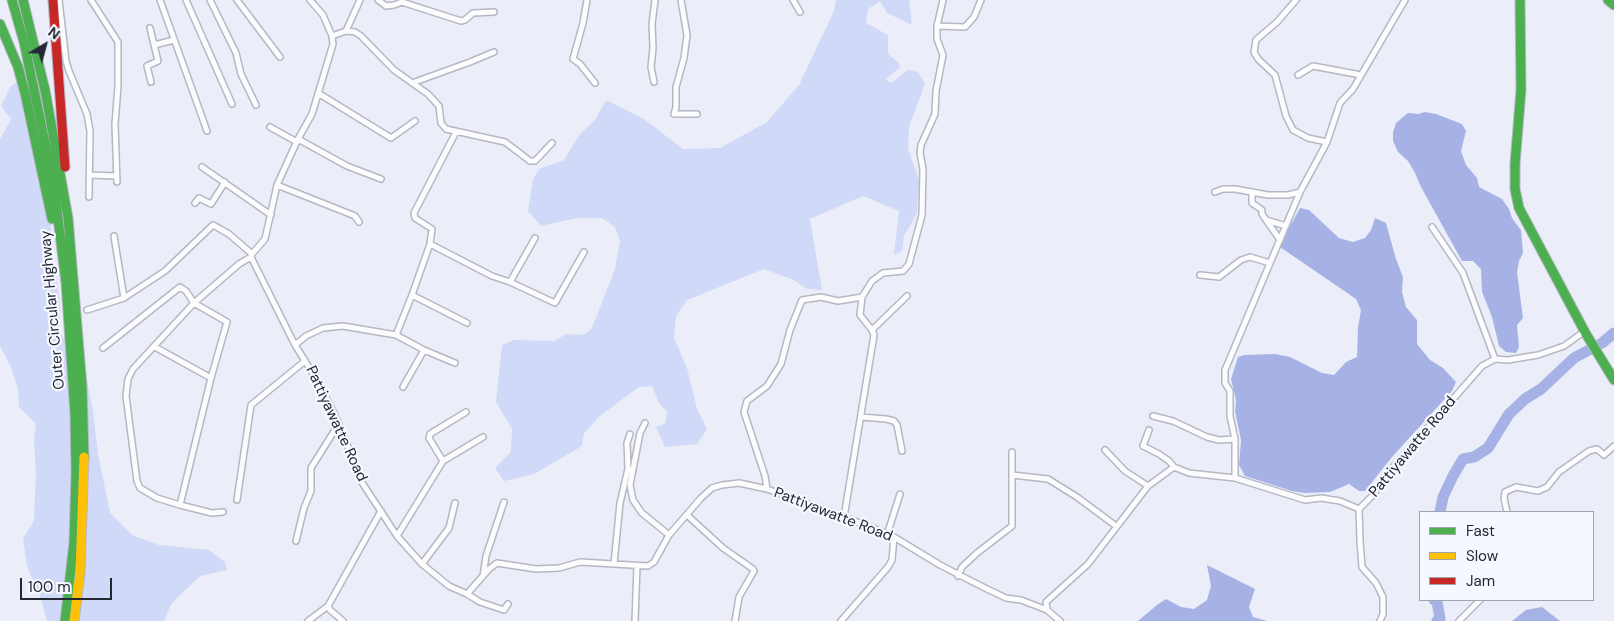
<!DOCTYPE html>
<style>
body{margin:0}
#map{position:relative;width:1614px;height:621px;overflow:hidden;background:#ebeef8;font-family:"DM Sans",sans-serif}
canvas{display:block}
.legend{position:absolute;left:1419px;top:511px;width:175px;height:90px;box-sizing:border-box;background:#f6f8ff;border:1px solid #a2a4ad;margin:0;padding:6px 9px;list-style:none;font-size:15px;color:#232733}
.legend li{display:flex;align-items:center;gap:10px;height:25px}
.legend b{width:25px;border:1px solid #a2a4ad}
.north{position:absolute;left:20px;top:20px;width:50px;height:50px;-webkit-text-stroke:4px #f6f8ff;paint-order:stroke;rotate:37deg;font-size:14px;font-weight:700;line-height:20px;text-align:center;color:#232733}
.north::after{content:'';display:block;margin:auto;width:18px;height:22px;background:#232733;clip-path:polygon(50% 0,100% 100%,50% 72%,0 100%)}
.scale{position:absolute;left:20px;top:578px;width:92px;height:22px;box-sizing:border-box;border:2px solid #232733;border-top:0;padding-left:6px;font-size:15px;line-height:18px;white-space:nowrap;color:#232733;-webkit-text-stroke:4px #f6f8ff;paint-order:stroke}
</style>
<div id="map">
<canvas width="1614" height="621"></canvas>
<ul class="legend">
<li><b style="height:6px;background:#4caf50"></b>Fast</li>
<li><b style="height:6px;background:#ffc107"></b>Slow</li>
<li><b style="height:6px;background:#c62828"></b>Jam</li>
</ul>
<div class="north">N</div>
<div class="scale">100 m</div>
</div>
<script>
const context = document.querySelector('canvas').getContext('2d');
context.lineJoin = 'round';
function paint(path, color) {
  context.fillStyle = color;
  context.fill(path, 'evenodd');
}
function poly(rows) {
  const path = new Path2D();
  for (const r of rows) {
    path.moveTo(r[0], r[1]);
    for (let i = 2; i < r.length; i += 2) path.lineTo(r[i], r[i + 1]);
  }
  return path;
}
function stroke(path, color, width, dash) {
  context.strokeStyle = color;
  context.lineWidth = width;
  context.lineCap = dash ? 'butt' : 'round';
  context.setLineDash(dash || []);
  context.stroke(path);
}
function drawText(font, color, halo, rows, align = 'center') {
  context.font = font + ' "DM Sans",sans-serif';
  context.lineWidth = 4.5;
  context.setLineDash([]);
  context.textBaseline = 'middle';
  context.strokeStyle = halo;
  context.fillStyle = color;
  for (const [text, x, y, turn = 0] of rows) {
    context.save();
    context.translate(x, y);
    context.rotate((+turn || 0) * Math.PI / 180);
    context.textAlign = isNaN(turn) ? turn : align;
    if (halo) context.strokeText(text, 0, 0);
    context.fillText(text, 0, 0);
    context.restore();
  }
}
paint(poly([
 [836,0,909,0,912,25,887,13,880,1,868,9,866,23,888,35,888,54,898,62,900,67,886,79,891,83,908,70,918,72,925,84,909,127,908,149,919,180,917,213,904,236,902,251,894,255,899,211,863,196,810,219,822,290,807,289,794,280,764,269,687,300,676,316,674,338,687,368,697,409,707,429,697,444,665,447,656,427,665,424,667,412,659,403,652,386,639,387,601,415,584,433,582,446,534,474,504,481,495,468,511,452,512,429,496,402,502,345,514,340,554,341,566,334,584,335,592,328,615,269,620,241,615,227,602,218,577,218,541,226,528,211,533,179,539,169,564,160,580,134,595,120,606,100,644,119,683,149,720,148,767,122,799,85,834,11],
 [22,78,49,203,52,244,60,304,60,333,84,364,93,412,98,454,110,513,132,535,159,545,209,550,225,562,227,570,200,576,171,604,164,621,47,621,41,599,27,566,23,538,34,521,36,472,34,440,36,424,19,407,18,389,11,367,0,346,0,140,11,119,1,106,10,87]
]), '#d0d9f7');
paint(poly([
 [1425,112,1436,114,1462,124,1466,131,1461,151,1466,165,1477,178,1479,187,1502,199,1509,209,1512,218,1521,230,1523,253,1519,261,1517,272,1523,318,1517,325,1519,347,1516,353,1506,352,1499,346,1492,317,1482,292,1481,269,1473,261,1462,261,1421,187,1415,173,1408,161,1398,152,1393,141,1393,132,1396,123,1408,113,1418,114],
 [1300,208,1309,210,1339,238,1353,242,1365,238,1371,230,1375,218,1386,223,1396,259,1403,277,1402,292,1406,307,1417,320,1417,344,1430,360,1443,368,1456,382,1452,391,1392,457,1365,491,1359,491,1349,484,1330,492,1305,493,1292,491,1245,476,1239,465,1241,440,1235,411,1236,400,1231,379,1238,357,1244,355,1275,354,1290,357,1322,373,1334,375,1346,362,1357,357,1358,328,1361,310,1356,299,1280,247,1289,228],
 [1207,565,1255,589,1249,607,1253,617,1267,621,1138,621,1157,605,1166,599,1181,607,1194,609,1207,600,1211,586],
 [1542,607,1560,621,1512,621,1526,610]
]), '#a6b2e5');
stroke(poly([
 [1440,512,1443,497,1453,476,1463,459,1474,457,1488,448,1509,414,1525,399,1541,389,1574,358,1602,343,1614,333],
 [1434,600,1437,602,1440,618,1437,621]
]), '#a6b2e5', 11);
const street = poly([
 [59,0,66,61,69,71,87,114,90,131,89,197],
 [91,0,118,42,118,86,115,124,117,182],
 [160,0,207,131],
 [186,0,232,104],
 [210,0,236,53,241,74,256,105],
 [237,0,280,57],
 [378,0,386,6,394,5,402,2,461,21,465,20,473,13,494,12],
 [587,0,583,23,573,59,580,64,595,83],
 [681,0,687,35,684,58,676,87,676,107,674,114,697,114],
 [793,0,800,12],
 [1296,0,1277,22,1256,40,1254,52,1258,59,1275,75,1286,116,1293,130,1308,138,1327,142],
 [937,26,965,27,974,17,981,0],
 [150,28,158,61,147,66,151,82],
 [346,31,360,0],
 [332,36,346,31,355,32,361,36,394,70,428,94,439,106,441,123,446,129,505,142,530,161,535,161,552,143],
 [154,45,174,40],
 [1298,75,1313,66,1361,75],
 [654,82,651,67,653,48,652,24,655,0],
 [412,83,470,62,494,52],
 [318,93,391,138,415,121],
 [270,127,297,142],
 [298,139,347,166,381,179],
 [202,167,271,215],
 [90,175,116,176],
 [277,185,345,212,355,216,359,222],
 [1215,192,1223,189,1235,189,1268,195,1288,195,1300,192],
 [1252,192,1252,203,1262,210,1262,214,1280,240],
 [195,203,199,198,211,204,225,182],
 [1266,220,1286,226],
 [1432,227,1463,273,1495,359],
 [114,236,124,298],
 [430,244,492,276,510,282,555,303,584,252],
 [251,257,252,254,265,239,277,185,298,139,312,114,333,44,332,36,323,15,310,0],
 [1200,275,1219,277,1241,260,1250,257,1270,263],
 [510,282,535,238],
 [412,295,467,323],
 [862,297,872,281,883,273,903,271,909,264,922,215,923,169,920,153,921,145,935,114,936,91,943,55,937,39,937,26,943,0],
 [87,310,124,298,165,271,213,225,229,234,252,254],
 [872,330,907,296],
 [396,335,424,350,455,363],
 [295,345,306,336,323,328,343,326,396,335,412,295,430,244,432,229,415,218,414,213,456,132],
 [155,347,211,378],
 [103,348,180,287,186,291,194,303,227,322,211,378,180,505],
 [403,387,424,350],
 [466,412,430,434,429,438,443,461,483,437],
 [1153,416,1173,421,1207,437,1219,440,1235,439],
 [861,417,886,419,894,421,897,425,902,451],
 [645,423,640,433,630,485,633,500,642,513,669,535],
 [1149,430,1143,446,1159,454,1169,461,1174,467],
 [1105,450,1125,471,1148,486],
 [1012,475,1048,479,1077,497,1116,526],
 [1235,478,1235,439,1230,416,1230,391,1225,383,1225,370,1300,192,1327,142,1340,103,1353,89,1405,0],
 [767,489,765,476,744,412,747,401,767,386,781,364,790,330,802,300,821,297,838,301,862,297,860,315,872,330,874,335,844,517],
 [237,500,251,405,305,361],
 [1359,509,1360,541,1362,567,1376,583,1383,597,1383,614,1380,621],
 [223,512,212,513,180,505,157,498,140,488,137,481,126,396,128,379,133,369,194,303,239,264,251,257,295,345,317,380,334,413,347,444,359,478,397,536,422,564,449,586,467,594,489,569,497,563,536,569,559,568,580,562,648,566,654,562,669,535,701,498,712,488,722,485,739,483,767,489,868,526,894,537,940,565,985,588,1006,598,1021,600,1047,610,1046,602,1088,564,1148,486,1174,467,1189,473,1235,478,1305,500,1321,498,1340,501,1359,509,1373,495,1390,471,1482,366,1495,359,1508,360,1538,355,1564,346,1585,331],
 [1507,512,1504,498,1505,492,1516,487,1538,491,1547,487,1559,472,1589,451,1597,449,1604,455,1614,446],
 [687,515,723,548,753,569,754,571,739,597,735,621],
 [887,535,900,494],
 [397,536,443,461],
 [296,541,304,508,311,491,311,468,338,425],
 [422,564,449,528,455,503],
 [614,564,620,503,628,469,627,443,630,434],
 [483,576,486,556,504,502],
 [958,576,962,567,977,553,1012,526,1012,452],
 [467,594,480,602,504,610,508,604],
 [1047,610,1060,621],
 [308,621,328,606],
 [343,621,330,610,328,606,381,511],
 [635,621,637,566],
 [841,621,888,567,892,560,894,537],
 [1459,621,1480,600]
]);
const fast = poly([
 [12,0,24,42,54,186,66,283,75,414,76,473,74,542,65,621],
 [23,0,45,90,68,218,82,386,84,457],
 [1520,0,1521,90,1515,164,1515,189,1519,208,1586,334,1614,380],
 [1608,0,1614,5],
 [0,24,18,67,25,93,52,219]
]);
const slow = poly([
 [74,621,80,573,84,457]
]);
const jam = poly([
 [53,0,65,167]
]);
stroke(street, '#b5b8c3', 8);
stroke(fast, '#b5b8c3', 11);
stroke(slow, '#b5b8c3', 11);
stroke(jam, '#b5b8c3', 11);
stroke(street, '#fcfcfe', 5);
stroke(fast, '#4caf50', 9);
stroke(slow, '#ffc107', 9);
stroke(jam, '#c62828', 9);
drawText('15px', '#232733', '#f6f8ff', [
 ["Outer Circular Highway",53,310,-95],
 ["Pattiyawatte Road",336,424,65],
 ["Pattiyawatte Road",1413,447,-50],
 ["Pattiyawatte Road",833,515,21]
]);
</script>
